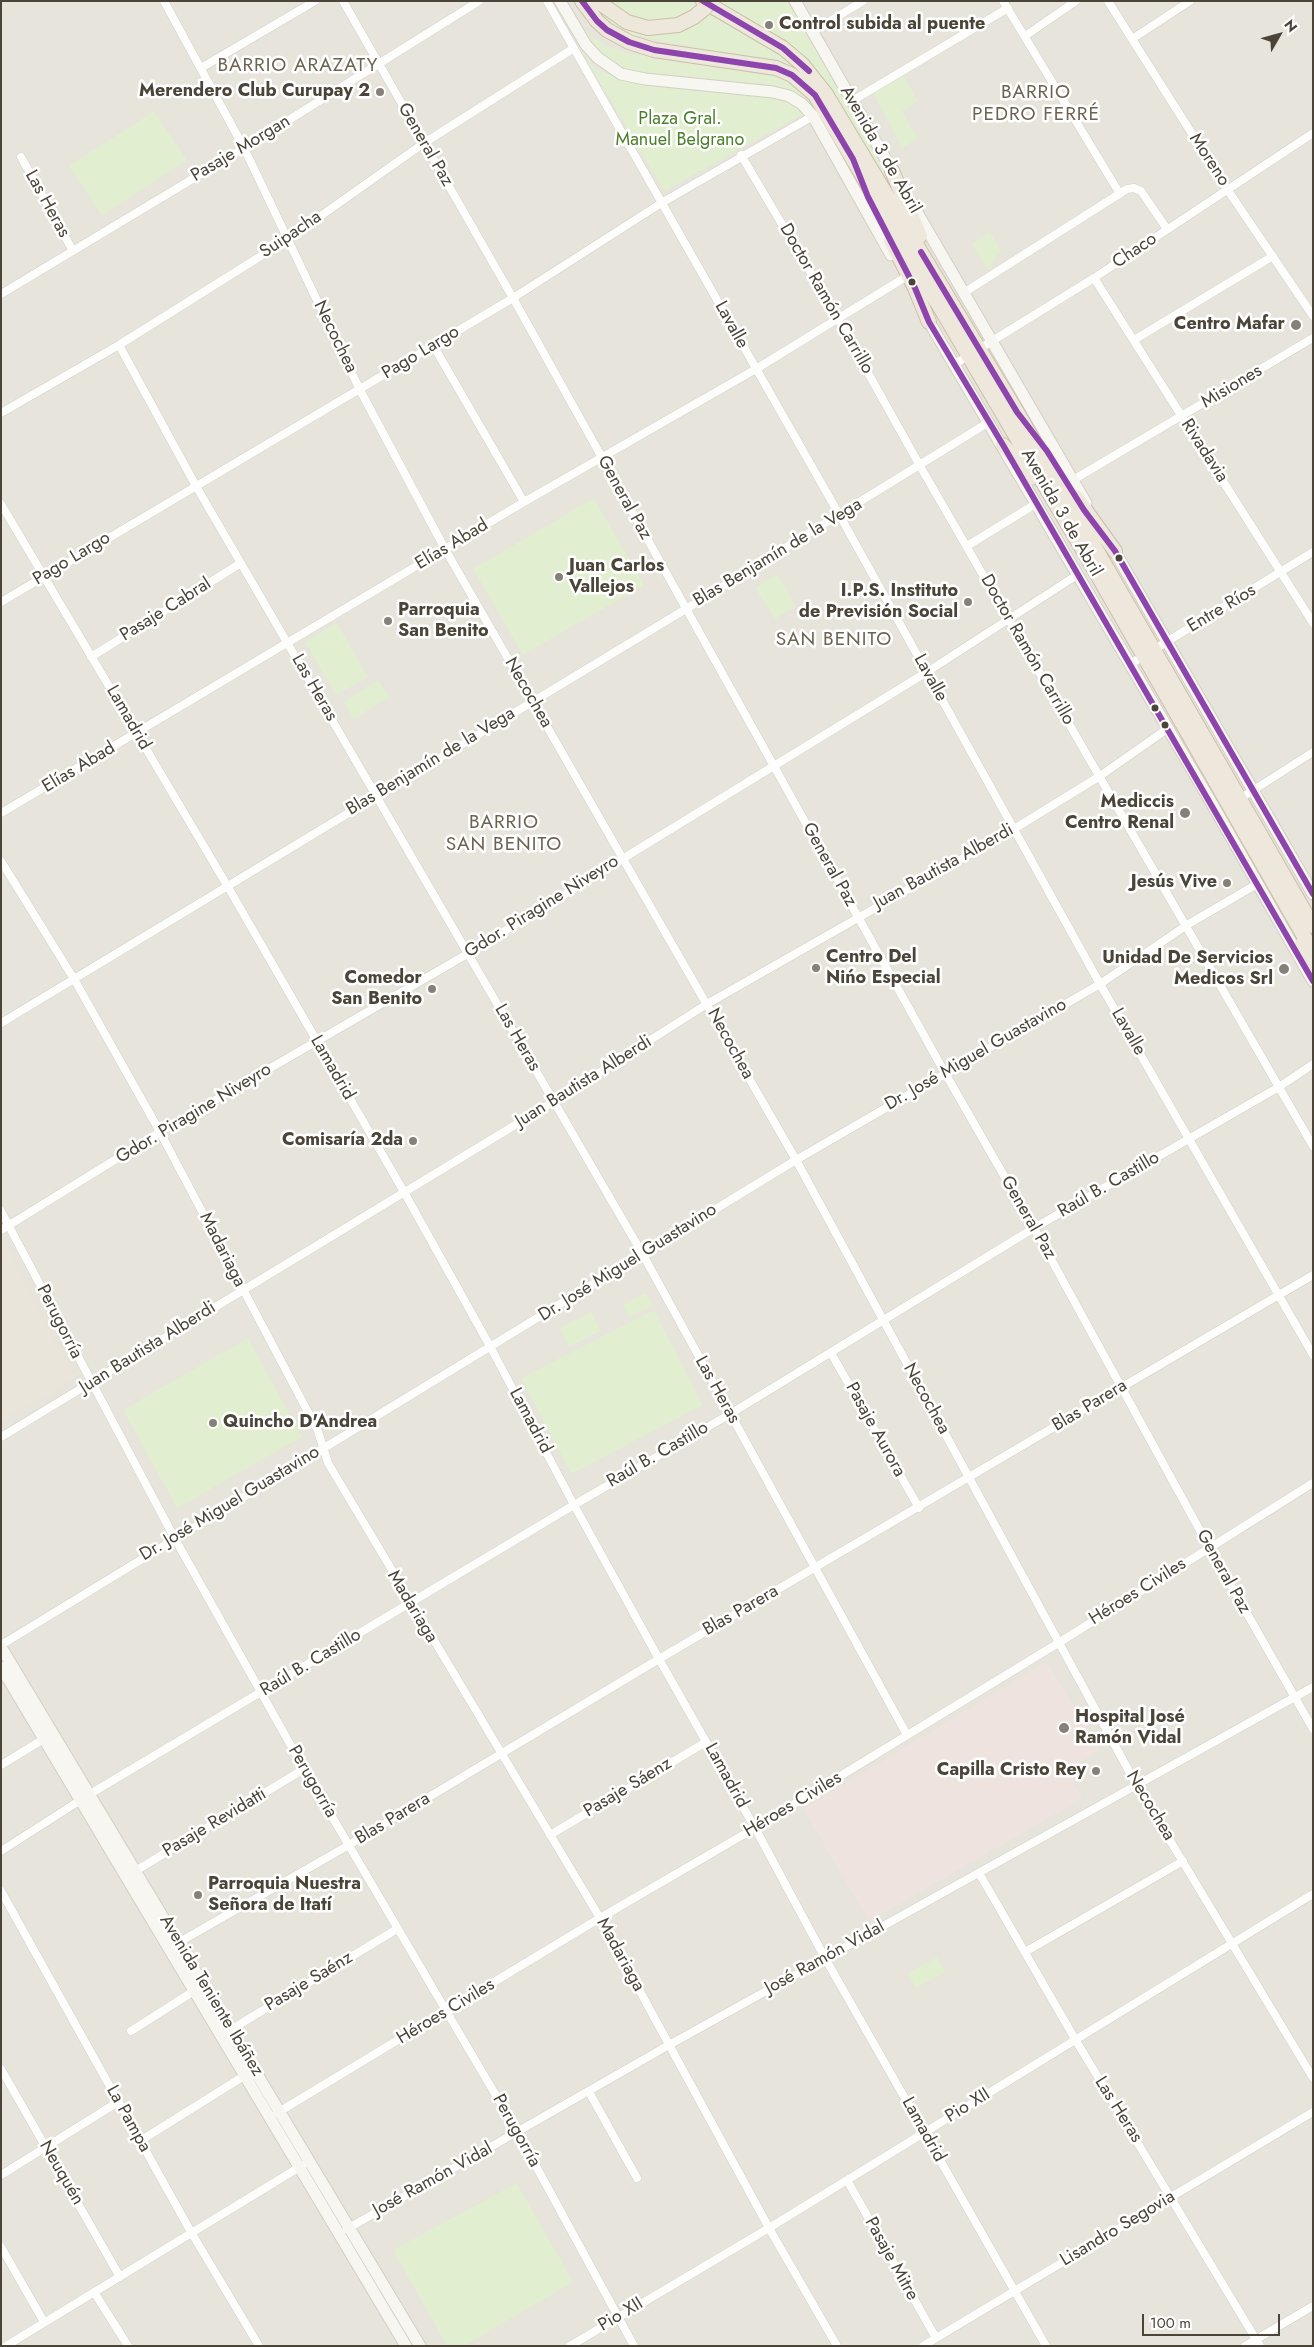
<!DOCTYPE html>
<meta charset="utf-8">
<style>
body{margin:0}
#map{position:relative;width:1314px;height:2347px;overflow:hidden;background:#f4f2ee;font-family:Jost,sans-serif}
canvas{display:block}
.frame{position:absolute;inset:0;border:2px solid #4b4439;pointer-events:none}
.north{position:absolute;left:1254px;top:10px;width:50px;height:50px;-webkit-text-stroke:4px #fff;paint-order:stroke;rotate:52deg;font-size:14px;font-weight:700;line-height:20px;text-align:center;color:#4b4439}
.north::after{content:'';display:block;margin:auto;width:18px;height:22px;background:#4b4439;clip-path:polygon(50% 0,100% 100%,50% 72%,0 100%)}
.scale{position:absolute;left:1142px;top:2314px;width:138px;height:22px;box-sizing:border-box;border:2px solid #4b4439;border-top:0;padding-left:6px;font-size:15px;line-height:18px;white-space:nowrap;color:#4b4439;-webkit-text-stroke:4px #fff;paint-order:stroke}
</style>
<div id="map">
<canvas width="1314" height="2347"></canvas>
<div class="frame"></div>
<div class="north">N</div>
<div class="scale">100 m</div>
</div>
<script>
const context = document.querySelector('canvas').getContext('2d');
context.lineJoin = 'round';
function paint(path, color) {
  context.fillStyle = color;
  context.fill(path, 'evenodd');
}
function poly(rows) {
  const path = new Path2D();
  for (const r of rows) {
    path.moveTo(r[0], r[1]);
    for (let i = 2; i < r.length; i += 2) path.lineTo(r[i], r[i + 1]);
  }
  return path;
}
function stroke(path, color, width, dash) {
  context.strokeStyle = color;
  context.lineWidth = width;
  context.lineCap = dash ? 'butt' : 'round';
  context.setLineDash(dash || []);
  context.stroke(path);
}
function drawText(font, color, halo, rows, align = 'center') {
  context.font = font + ' Jost,sans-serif';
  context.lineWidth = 5;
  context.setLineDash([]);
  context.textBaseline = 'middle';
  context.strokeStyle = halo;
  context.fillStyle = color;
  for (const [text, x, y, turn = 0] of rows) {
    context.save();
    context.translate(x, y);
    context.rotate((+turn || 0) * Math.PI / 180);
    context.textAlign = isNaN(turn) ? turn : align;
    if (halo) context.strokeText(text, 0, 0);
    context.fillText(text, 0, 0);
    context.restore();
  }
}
paint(poly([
 [1,1,1313,1,1313,2346,1,2346]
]), '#e7e4dc');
paint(poly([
 [1,1241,4,1241,75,1378,1,1421]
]), '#eae5da');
paint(poly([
 [1046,1662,1101,1749,1067,1771,1083,1798,869,1921,803,1809]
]), '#eee3df');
paint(poly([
 [552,1,556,1,595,69,627,80,775,94,795,105,803,114,667,190,663,189],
 [590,1,642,32,711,9,776,47,812,80,761,61,628,34,603,20],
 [606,1,691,1,698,6,673,18,661,21,645,21,633,18],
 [716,1,790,1,898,193,917,234,826,88],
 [575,20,593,38,607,46,627,53,763,75,763,70,777,74,804,90,849,164,868,205,799,98,625,71,599,56],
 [904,76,918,102,902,111,917,139,902,148,873,93],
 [154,111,187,160,102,216,69,166],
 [990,232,1002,252,994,258,991,269,988,271,972,244],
 [594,498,644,585,523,655,473,569],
 [777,574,796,606,775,619,755,588],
 [337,623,368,677,336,695,305,642],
 [378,680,389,697,354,719,343,702],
 [646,1293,653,1305,629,1317,623,1305],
 [654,1310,703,1405,571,1474,521,1378],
 [591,1312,601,1331,569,1347,559,1328],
 [248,1338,302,1437,177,1508,123,1410],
 [937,1957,945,1972,916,1988,908,1973],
 [517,2183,573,2282,464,2346,447,2346,393,2250]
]), '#e1eecf');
const street = poly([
 [164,1,244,148,360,390,445,549,796,1160,1136,1784,1313,2078],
 [343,1,513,298,945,1073,1034,1228,1209,1547,1313,1729],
 [547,1,840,516,1100,984,1313,1355],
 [1003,1,1120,194],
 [1108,1,1227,189,1313,316],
 [812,32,863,1],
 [1025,36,1076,1],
 [1132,39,1190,1],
 [201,68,315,1],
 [852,101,1008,8],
 [741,155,838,319,920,466,1313,1146],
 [21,157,73,251],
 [1094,278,1313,623],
 [965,292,1127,189,1134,188,1141,191,1167,229],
 [1,294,244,148,479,1],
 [1134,340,1273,256],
 [119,345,196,486,642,1253,907,1735],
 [433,345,524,502],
 [955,364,1094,278,1313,133],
 [1,413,119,345,288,239,424,143,574,48],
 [1073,480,1313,338],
 [1,504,228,887,404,1192,491,1348,574,1505,659,1659,755,1828,825,1958,1046,2346],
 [967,546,1037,503],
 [1,602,513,298,663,202,813,116],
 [91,657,241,563],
 [1129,665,1313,552],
 [1238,800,1313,752],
 [1,813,524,502,756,369,904,278],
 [1,861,74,979,160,1132,318,1431,328,1463,600,1918,769,2228,837,2346],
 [1,1023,686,609,989,422],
 [1,1211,174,1537,304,1769,518,2133,634,2346],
 [1,1230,160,1132,469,953,927,672,1077,575],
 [831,1353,919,1508],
 [1,1437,553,1102,707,1004,1014,829,1100,776,1167,729],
 [1,1645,796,1160,1100,984,1187,925,1257,884],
 [1,1765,47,1737],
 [550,1835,706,1742],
 [1,1851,90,1794,574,1505,730,1414,1034,1228,1279,1087,1313,1064],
 [132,1873,304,1769],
 [979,1873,1075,2039,1260,2346],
 [1,1891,191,2232,259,2346],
 [176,1944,349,1845,659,1659,1313,1275],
 [1025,1952,1183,1861],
 [131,2031,194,1991],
 [227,2032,397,1929],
 [1,2069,120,2277],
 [589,2092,637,2178],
 [277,2113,600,1918,755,1828,1060,1642,1313,1483],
 [140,2141,244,2076],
 [1,2175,118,2102],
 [847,2180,936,2338],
 [347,2229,669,2045,1313,1687],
 [1,2247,44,2322],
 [94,2292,128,2346],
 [6,2346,303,2165],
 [570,2346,769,2228,1313,1894],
 [923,2346,1313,2112],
 [1245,2346,1313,2306]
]);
const secondary = poly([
 [560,1,586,45,598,58,621,74,645,79,773,92,789,96,802,104,813,116,891,255],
 [795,1,896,177],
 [911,202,1086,503],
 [925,315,1211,802,1313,981],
 [1111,545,1313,894],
 [1,1647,420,2346],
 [1,1667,406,2346]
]);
const highway = poly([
 [582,1,597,21,607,30,629,42,654,50,776,68,792,75,815,95,1094,569,1313,952],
 [597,1,627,22,648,28,678,25,694,17,705,8],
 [703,1,783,48,802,64,826,94,1017,412,1313,926],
 [892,171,920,236],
 [891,241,915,288,929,322],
 [1003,445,1025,468,1031,478],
 [1076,497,1115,551],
 [1302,944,1313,965]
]);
stroke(street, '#d2d0cb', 9);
stroke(secondary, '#d3cfc5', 13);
stroke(highway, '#ccbfa9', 16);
stroke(street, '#fdfdfc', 8);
stroke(secondary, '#f7f6f1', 11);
stroke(highway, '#ede8db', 14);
const highwayBridge = poly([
 [705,8,710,1]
]);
stroke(highwayBridge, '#ccbfa9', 16, []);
stroke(highwayBridge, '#ede8db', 14);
stroke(poly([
 [582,1,597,21,607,30,629,42,654,50,776,68,792,75,815,95,853,159,868,197,915,288,929,322,1003,445,1313,981],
 [703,1,783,48,809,71],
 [921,252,1017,412,1047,451,1084,510,1115,551,1313,894]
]), '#8e44ad', 6);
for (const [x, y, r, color] of [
 [769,25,5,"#868178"],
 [380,92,5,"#868178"],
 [912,282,4.5,"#4b4439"],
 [1296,325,6,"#868178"],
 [1119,558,4.5,"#4b4439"],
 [559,577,5,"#868178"],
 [968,602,5,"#868178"],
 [388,621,5,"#868178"],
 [1155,708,4.5,"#4b4439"],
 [1165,725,4.5,"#4b4439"],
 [1185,813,6,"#868178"],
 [1227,883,5,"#868178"],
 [816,968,5,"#868178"],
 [1284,969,6,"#868178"],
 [432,989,5,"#868178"],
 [413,1141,5,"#868178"],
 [213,1423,5,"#868178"],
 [1064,1728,6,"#868178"],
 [1096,1771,5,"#868178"],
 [198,1895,5,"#868178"]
]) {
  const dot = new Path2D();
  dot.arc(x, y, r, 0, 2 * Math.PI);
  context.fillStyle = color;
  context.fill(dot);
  stroke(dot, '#fff', 2);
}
drawText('bold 18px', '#4b4439', '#fff', [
 ["Control subida al puente",779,25,"left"],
 ["Merendero Club Curupay 2",370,92],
 ["Centro Mafar",1285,325],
 ["Juan Carlos",569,567,"left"],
 ["Vallejos",569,588,"left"],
 ["I.P.S. Instituto",958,592],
 ["de Previsión Social",958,613],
 ["Parroquia",398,611,"left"],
 ["San Benito",398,632,"left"],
 ["Mediccis",1174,803],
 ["Centro Renal",1174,824],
 ["Jesús Vive",1217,883],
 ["Centro Del",826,958,"left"],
 ["Nińo Especial",826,979,"left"],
 ["Unidad De Servicios",1273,959],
 ["Medicos Srl",1273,980],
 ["Comedor",422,979],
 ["San Benito",422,1000],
 ["Comisaría 2da",403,1141],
 ["Quincho D'Andrea",223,1423,"left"],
 ["Hospital José",1075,1718,"left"],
 ["Ramón Vidal",1075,1739,"left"],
 ["Capilla Cristo Rey",1086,1771],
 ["Parroquia Nuestra",208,1885,"left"],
 ["Señora de Itatí",208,1906,"left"]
], 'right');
drawText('18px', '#4a7f2a', '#fff', [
 ["Plaza Gral.",680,120],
 ["Manuel Belgrano",680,141]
]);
drawText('18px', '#4b4439', '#fff', [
 ["General Paz",425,145,60],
 ["Pasaje Morgan",241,149,-31],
 ["Avenida 3 de Abril",880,150,60],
 ["Moreno",1209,160,57],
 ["Las Heras",47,204,61],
 ["Suipacha",291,235,-34],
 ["Chaco",1135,251,-34],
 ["Doctor Ramón Carrillo",826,299,60],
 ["Lavalle",731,325,61],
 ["Necochea",335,337,64],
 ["Pago Largo",421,353,-31],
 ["Misiones",1232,387,-31],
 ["Rivadavia",1204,451,57],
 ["General Paz",624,498,61],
 ["Avenida 3 de Abril",1061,513,60],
 ["Elías Abad",452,545,-31],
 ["Blas Benjamín de la Vega",778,553,-31],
 ["Pago Largo",72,559,-31],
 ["Entre Ríos",1222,609,-31],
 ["Pasaje Cabral",166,610,-32],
 ["Doctor Ramón Carrillo",1027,650,60],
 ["Lavalle",930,678,61],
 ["Las Heras",314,688,60],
 ["Necochea",528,693,60],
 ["Lamadrid",128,718,60],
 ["Blas Benjamín de la Vega",431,762,-31],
 ["Elías Abad",79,768,-31],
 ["General Paz",829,865,61],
 ["Juan Bautista Alberdi",944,867,-29],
 ["Gdor. Piragine Niveyro",542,907,-32],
 ["Lavalle",1128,1032,60],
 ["Las Heras",517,1038,60],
 ["Necochea",730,1044,61],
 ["Dr. José Miguel Guastavino",976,1055,-30],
 ["Lamadrid",332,1068,60],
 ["Juan Bautista Alberdi",584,1082,-32],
 ["Gdor. Piragine Niveyro",194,1114,-31],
 ["Raúl B. Castillo",1109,1185,-30],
 ["General Paz",1028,1218,60],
 ["Madariaga",222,1250,63],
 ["Dr. José Miguel Guastavino",628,1263,-32],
 ["Perugorría",59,1322,63],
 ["Juan Bautista Alberdi",148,1348,-32],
 ["Las Heras",717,1390,61],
 ["Necochea",926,1399,61],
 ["Blas Parera",1090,1406,-31],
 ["Lamadrid",530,1421,62],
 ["Pasaje Aurora",875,1430,61],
 ["Raúl B. Castillo",658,1455,-30],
 ["Dr. José Miguel Guastavino",230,1504,-31],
 ["General Paz",1223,1572,61],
 ["Héroes Civiles",1138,1592,-32],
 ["Madariaga",412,1607,59],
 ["Blas Parera",741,1611,-30],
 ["Raúl B. Castillo",311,1663,-31],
 ["Lamadrid",726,1776,61],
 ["Perugorría",312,1782,60],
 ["Pasaje Sáenz",628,1788,-31],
 ["Héroes Civiles",793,1805,-31],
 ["Necochea",1150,1806,59],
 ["Blas Parera",393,1819,-31],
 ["Pasaje Revidatti",215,1823,-31],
 ["Madariaga",620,1955,61],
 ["José Ramón Vidal",825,1958,-29],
 ["Pasaje Saénz",309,1982,-31],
 ["Avenida Teniente Ibáñez",211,1996,59],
 ["Héroes Civiles",446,2012,-31],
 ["Pio XII",968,2106,-32],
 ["Las Heras",1118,2110,58],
 ["La Pampa",128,2119,61],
 ["Lamadrid",923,2130,61],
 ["Perugorría",516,2131,61],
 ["Neuquén",61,2173,60],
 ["José Ramón Vidal",433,2180,-29],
 ["Lisandro Segovia",1118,2229,-31],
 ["Pasaje Mitre",891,2259,61],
 ["Pio XII",621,2315,-31]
]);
context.letterSpacing = '1px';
drawText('19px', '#6e6250', '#fff', [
 ["BARRIO ARAZATY",298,66],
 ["BARRIO",1036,93],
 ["PEDRO FERRÉ",1036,115],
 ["SAN BENITO",834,640],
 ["BARRIO",504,823],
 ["SAN BENITO",504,845]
]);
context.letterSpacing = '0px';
</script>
